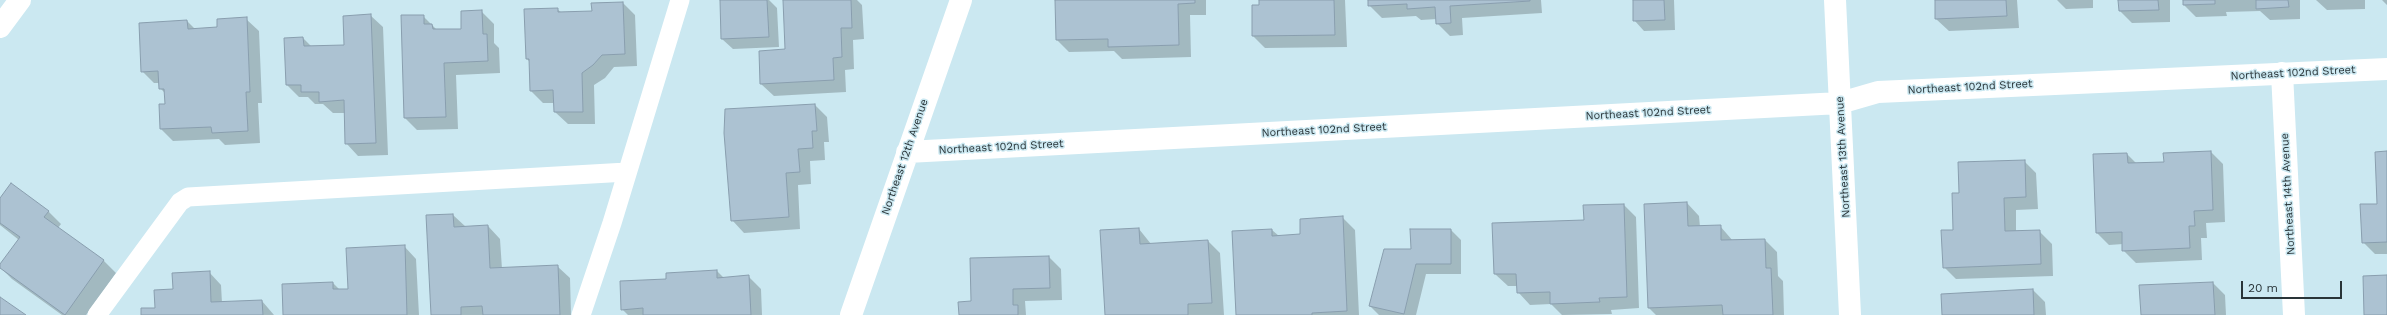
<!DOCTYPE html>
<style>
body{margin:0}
#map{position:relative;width:2387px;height:315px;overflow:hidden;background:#cbe8f1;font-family:"Work Sans",sans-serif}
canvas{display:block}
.scale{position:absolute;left:2241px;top:281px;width:101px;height:18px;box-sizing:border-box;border:2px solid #293438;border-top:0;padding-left:5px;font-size:12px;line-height:14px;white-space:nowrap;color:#293438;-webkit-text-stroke:3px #cbe8f1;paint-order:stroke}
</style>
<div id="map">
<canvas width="2387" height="315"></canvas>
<div class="scale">20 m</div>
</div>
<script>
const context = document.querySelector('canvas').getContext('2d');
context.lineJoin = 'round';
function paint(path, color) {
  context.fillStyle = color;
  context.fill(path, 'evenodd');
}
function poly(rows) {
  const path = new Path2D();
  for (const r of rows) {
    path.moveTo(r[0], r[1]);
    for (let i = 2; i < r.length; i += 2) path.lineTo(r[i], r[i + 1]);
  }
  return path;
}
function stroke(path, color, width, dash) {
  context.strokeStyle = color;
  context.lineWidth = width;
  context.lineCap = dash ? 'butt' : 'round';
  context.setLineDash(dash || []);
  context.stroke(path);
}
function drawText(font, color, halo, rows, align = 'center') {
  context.font = font + ' "Work Sans",sans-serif';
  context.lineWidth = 3;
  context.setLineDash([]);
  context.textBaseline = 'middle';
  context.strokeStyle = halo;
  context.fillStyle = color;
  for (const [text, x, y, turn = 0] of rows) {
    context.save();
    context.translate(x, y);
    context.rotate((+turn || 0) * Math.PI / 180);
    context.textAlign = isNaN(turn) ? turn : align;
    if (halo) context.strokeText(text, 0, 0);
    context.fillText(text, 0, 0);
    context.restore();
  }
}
paint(poly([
 [721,0,769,0,777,8,779,47,733,49,722,39],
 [784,0,857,0,862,5,864,39,853,40,854,69,845,70,846,92,774,96,761,84,786,50],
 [1056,0,1206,0,1206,15,1190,15,1191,57,1122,59,1114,51,1069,52,1057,40],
 [1260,0,1345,0,1347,47,1265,48,1253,36,1253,6,1260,6],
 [1369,0,1541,0,1542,13,1462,18,1463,35,1450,36,1437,23,1437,19,1421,20,1416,16,1382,18,1369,5],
 [1634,0,1674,0,1675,30,1644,31,1634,20],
 [1936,0,2017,0,2019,28,1949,31,1936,19],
 [2057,0,2093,0,2093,8,2066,9],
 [2119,0,2170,0,2170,22,2132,23,2120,11],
 [2184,0,2300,0,2300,19,2270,20,2260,11,2226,12,2227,16,2196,17,2184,5],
 [2316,0,2365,0,2365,9,2327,10],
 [2382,0,2387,0,2387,5],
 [623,3,635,15,637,66,614,67,605,78,594,85,595,124,568,124,555,112,555,103,543,103,531,91,530,62,527,59,557,9,562,13,593,12],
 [481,11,494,24,494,43,499,48,500,73,456,75,458,129,417,130,405,118,423,16,437,30,463,30],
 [370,15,383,27,388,155,358,156,346,143,345,113,333,113,323,104,315,104,308,97,299,97,287,85,285,39,303,38,312,47,345,46],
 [246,19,259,31,262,103,258,103,260,143,225,145,219,139,173,141,161,129,160,105,166,105,166,94,160,88,160,83,154,83,142,71,187,21,195,29,218,28],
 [815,105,827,117,829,142,824,142,825,160,810,161,811,184,798,185,800,229,744,233,732,220],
 [2211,152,2223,164,2225,222,2206,223,2207,238,2201,238,2202,260,2136,263,2123,250,2123,244,2109,245,2097,233,2127,154,2137,164,2165,163,2164,154],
 [2387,152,2387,254,2375,254,2363,242,2378,204],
 [2024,161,2036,173,2038,209,2016,210,2016,232,2039,231,2052,244,2053,276,1956,279,1944,267,1954,231,1960,194],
 [11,184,49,212,61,224,58,228,104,261,116,273,86,315,62,315,12,279,0,267,19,240,0,225,0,199],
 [1687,203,1699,216,1700,227,1720,226,1733,241,1765,240,1777,252,1778,276,1783,281,1784,315,1656,315,1649,308],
 [1624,205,1636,217,1639,308,1611,310,1612,314,1562,315,1551,304,1530,305,1518,292,1518,286,1508,286,1495,274],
 [453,215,466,227,488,226,500,239,502,269,557,266,570,278,571,315,432,315],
 [1342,217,1355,230,1359,315,1237,315,1272,230,1279,236,1301,235],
 [1139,229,1151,244,1208,241,1220,253,1224,315,1106,315],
 [1451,230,1461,240,1461,274,1426,274,1416,315,1379,315,1370,306,1412,250],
 [404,246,416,259,419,315,284,315,333,283,340,290,349,290],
 [1049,257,1061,269,1062,300,1025,301,1026,315,960,315,972,302],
 [717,271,724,278,748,276,761,289,762,315,628,315,622,309,667,280],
 [209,272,221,285,222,303,262,301,274,315,142,315,156,309,174,290],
 [2213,283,2225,295,2226,315,2142,315,2140,286],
 [2033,290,2045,302,2046,315,1943,315]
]), '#0003');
const building = poly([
 [720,0,767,0,769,37,721,39,720,0],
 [783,0,851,0,852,28,841,28,842,57,833,58,834,80,760,84,759,51,785,49,783,0],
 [1055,0,1195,0,1195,3,1178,4,1179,45,1108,47,1108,39,1056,40,1055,0],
 [1259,0,1334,0,1335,35,1252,36,1252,5,1259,5,1259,0],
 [1368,0,1530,0,1530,1,1450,6,1451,23,1436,24,1435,7,1407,9,1407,4,1368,6,1368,0],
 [1633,0,1664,0,1665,20,1633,21,1633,0],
 [1935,0,2006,0,2007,16,1935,19,1935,0],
 [2118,0,2158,0,2159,10,2119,11,2118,0],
 [2183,0,2215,0,2215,4,2183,5,2183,0],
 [2256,0,2288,0,2289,7,2256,9,2256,0],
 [623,2,625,54,602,55,593,65,582,73,583,112,554,112,553,90,530,91,529,59,526,59,524,9,558,8,558,12,592,11,591,3,623,2],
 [482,10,483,34,487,34,488,61,444,63,446,117,404,118,401,15,424,15,424,24,432,24,433,29,461,29,461,11,482,10],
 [371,14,376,143,345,144,344,100,319,102,319,92,301,92,301,85,286,85,284,38,303,37,304,46,344,45,343,16,371,14],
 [247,17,250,92,246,92,248,131,212,133,211,127,160,129,159,104,165,104,164,89,159,89,158,71,141,72,139,23,187,20,188,29,217,27,217,19,247,17],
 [815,104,817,131,812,131,813,148,798,149,800,172,786,173,789,217,731,221,724,133,725,109,815,104],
 [2211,151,2213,210,2194,211,2195,226,2189,226,2190,248,2122,251,2122,232,2096,233,2093,154,2127,153,2128,163,2164,162,2163,153,2211,151],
 [2387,151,2387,242,2362,243,2360,204,2377,204,2375,152,2387,151],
 [2025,160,2026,197,2004,198,2005,231,2040,230,2041,264,1943,268,1941,230,1953,230,1952,193,1959,193,1958,162,2025,160],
 [11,183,49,211,44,217,104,260,65,315,0,268,0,264,20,237,0,223,0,198,11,183],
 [1687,202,1688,226,1721,225,1721,240,1765,239,1766,268,1771,268,1773,315,1723,315,1722,305,1648,308,1644,204,1687,202],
 [1624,204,1627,297,1599,298,1600,302,1550,304,1550,292,1517,293,1516,274,1494,274,1492,223,1584,220,1583,205,1624,204],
 [453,214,454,227,488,225,490,268,558,265,560,315,483,315,482,306,461,307,461,315,431,315,426,215,453,214],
 [1343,216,1347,311,1312,313,1312,315,1236,315,1232,231,1272,229,1272,236,1300,234,1300,219,1343,216],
 [1139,228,1140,244,1208,240,1212,303,1188,304,1188,315,1105,315,1100,230,1139,228],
 [1410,229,1451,229,1451,264,1416,264,1404,314,1369,306,1384,249,1411,249,1410,229],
 [405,245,407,315,283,315,282,284,333,282,333,289,348,289,346,248,405,245],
 [1049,256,1050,288,1013,289,1013,305,1018,305,1018,315,959,315,958,302,971,301,970,258,1049,256],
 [717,270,717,278,749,275,751,315,643,315,643,308,621,310,620,281,666,279,666,273,717,270],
 [210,271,211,302,262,300,263,315,141,315,141,308,155,308,154,290,173,289,172,273,210,271],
 [2387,275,2387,315,2364,315,2363,276,2387,275],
 [2213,282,2215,315,2141,315,2139,285,2213,282],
 [2033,289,2034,315,1942,315,1941,294,2033,289],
 [0,297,26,315,0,315,0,297]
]);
paint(building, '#acc2d2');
stroke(building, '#899eae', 1);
stroke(poly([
 [97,315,180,202,188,197,627,172],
 [581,315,612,223,680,0]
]), '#fff', 19);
stroke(poly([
 [1835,0,1850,315],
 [2282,73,2294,315],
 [907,152,1840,103,1878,92,2387,69],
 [851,315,961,0]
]), '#fff', 22);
stroke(poly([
 [0,27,20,0]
]), '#fff', 22);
drawText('11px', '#293438', '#cbe8f1', [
 ["Northeast 102nd Street",2293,73,-3],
 ["Northeast 102nd Street",1970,87,-3],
 ["Northeast 102nd Street",1648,113,-3],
 ["Northeast 102nd Street",1324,130,-3],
 ["Northeast 102nd Street",1001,147,-3],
 ["Northeast 12th Avenue",905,157,-71],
 ["Northeast 13th Avenue",1843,157,-93],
 ["Northeast 14th Avenue",2288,194,-93]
]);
</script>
